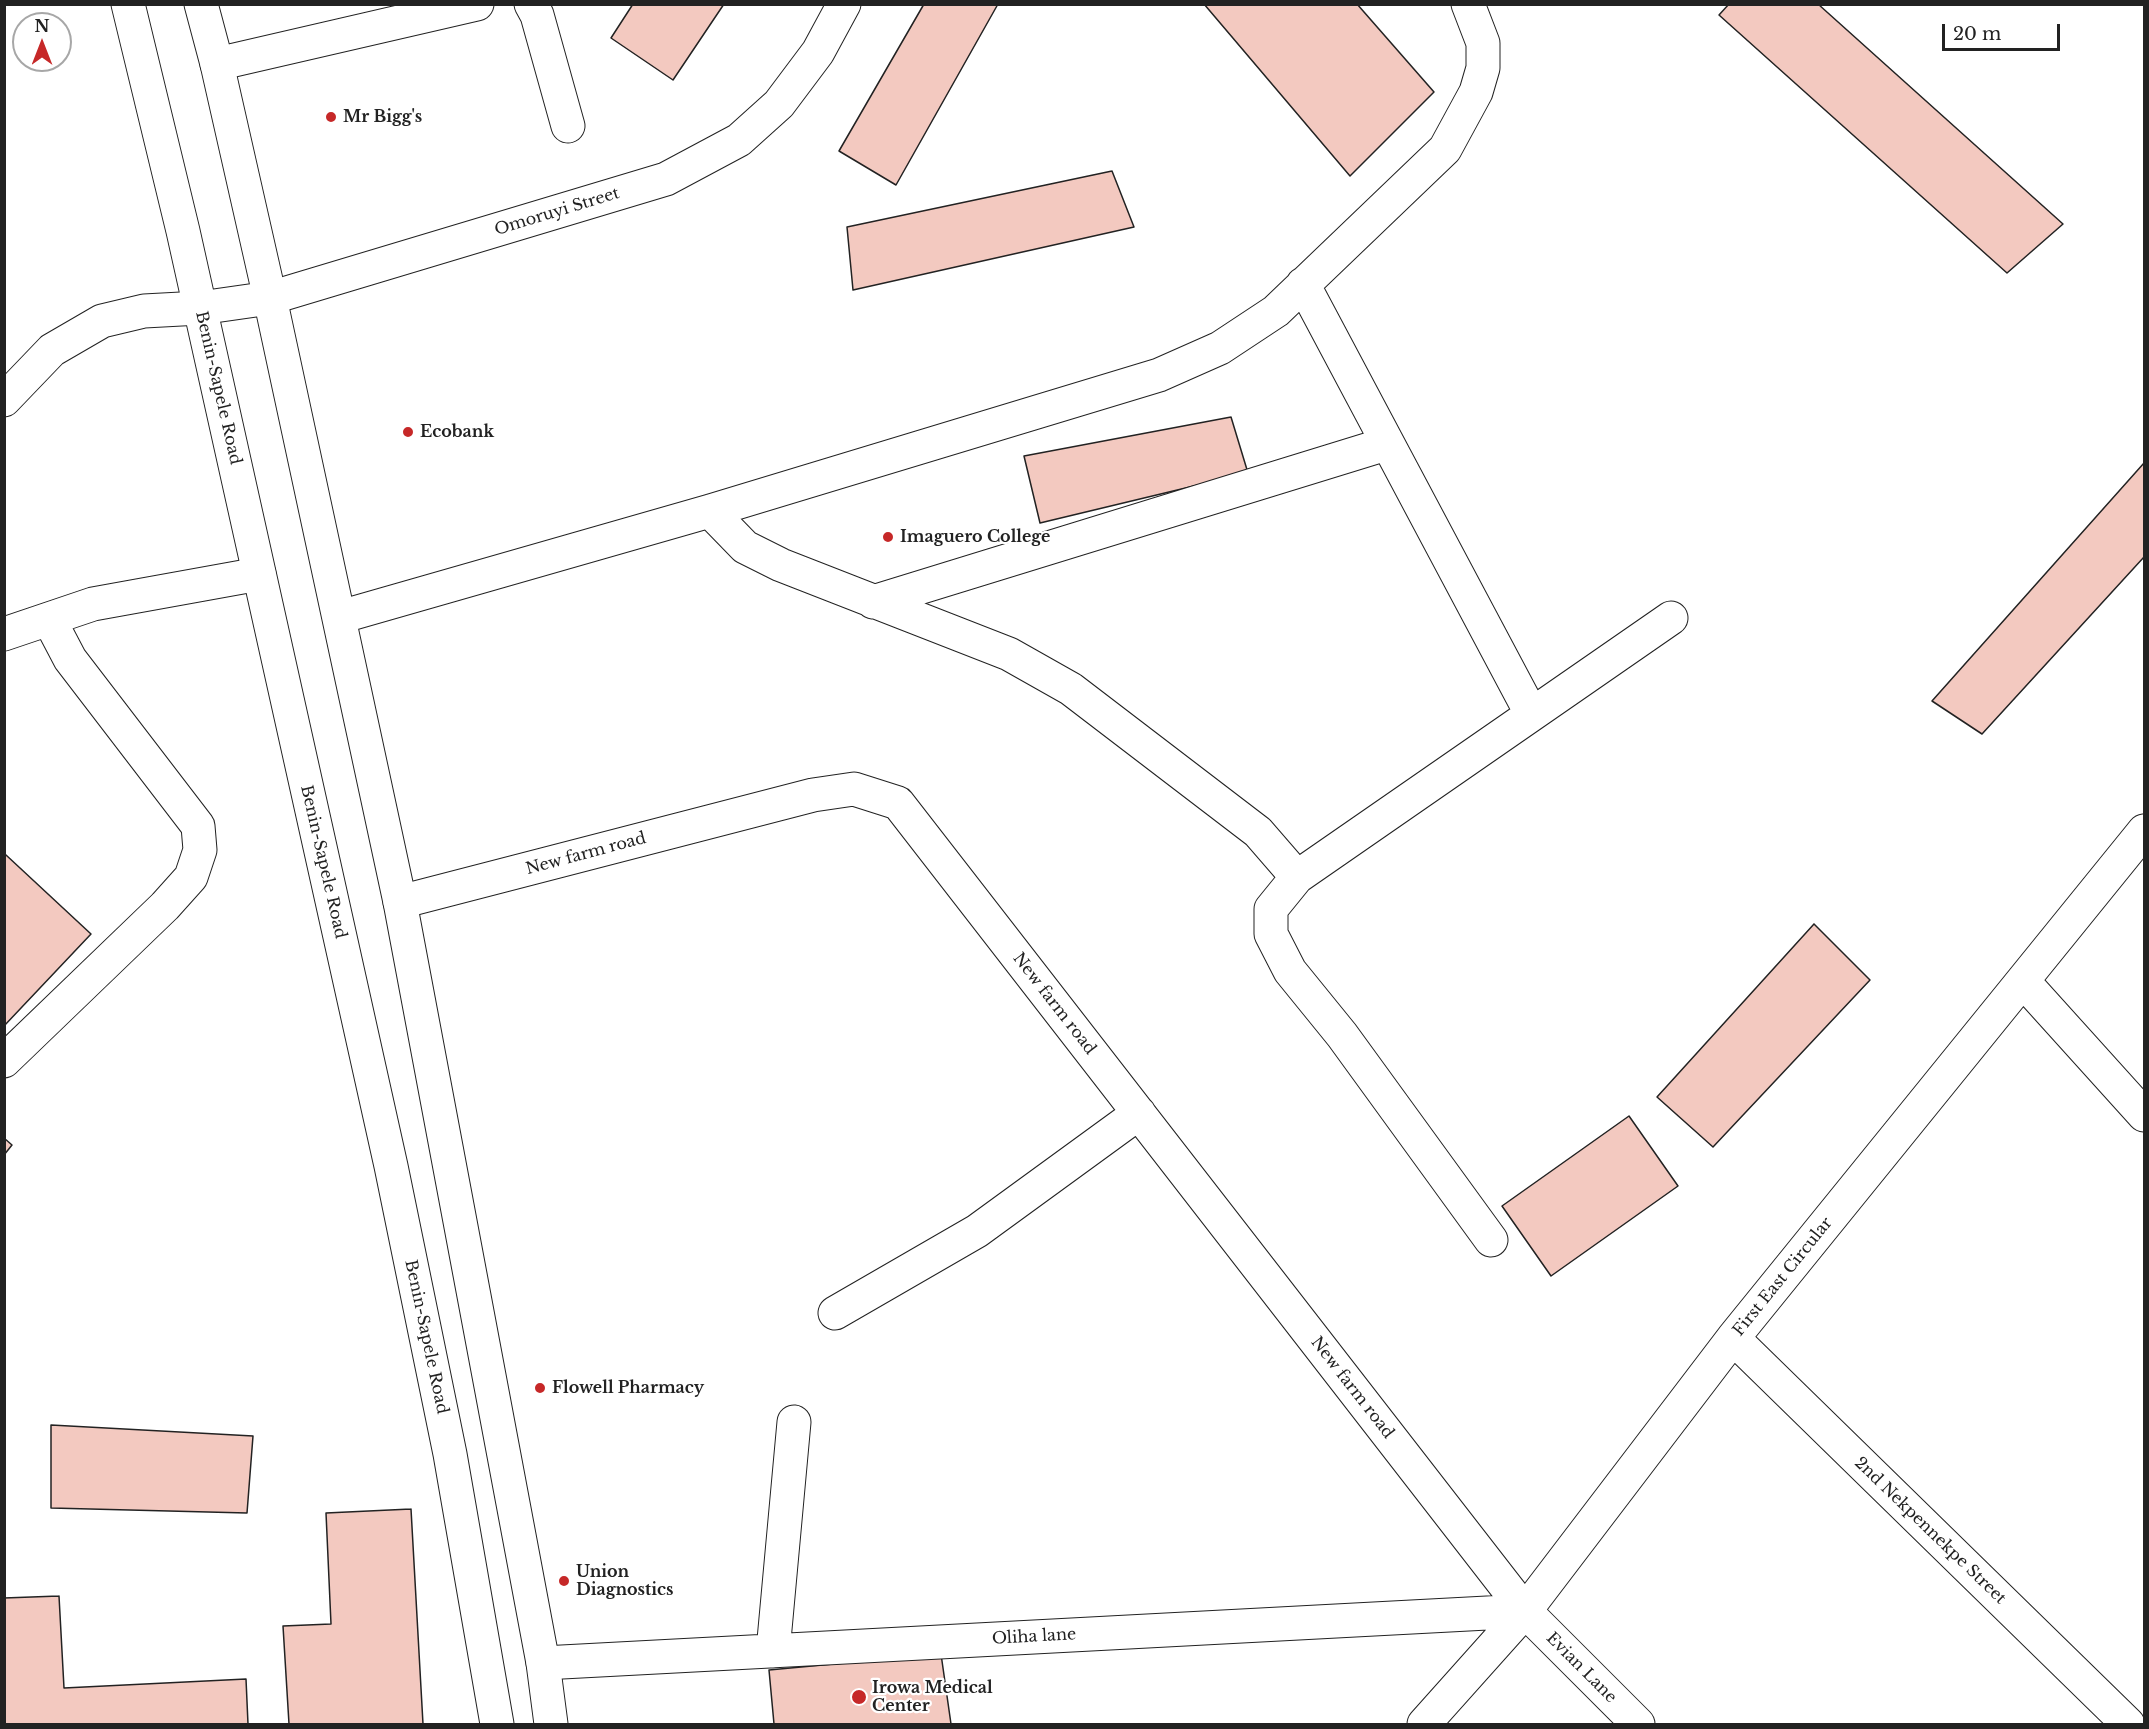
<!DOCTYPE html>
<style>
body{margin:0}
#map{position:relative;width:2149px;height:1729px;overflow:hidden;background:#fff;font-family:"Libre Baskerville",serif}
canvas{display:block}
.frame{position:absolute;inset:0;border:6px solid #222;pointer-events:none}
.north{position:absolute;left:12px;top:12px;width:60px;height:60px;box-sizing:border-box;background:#fff;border:2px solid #a7a7a7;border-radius:50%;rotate:0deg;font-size:16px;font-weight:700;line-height:24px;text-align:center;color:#222}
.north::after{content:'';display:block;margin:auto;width:21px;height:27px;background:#c62828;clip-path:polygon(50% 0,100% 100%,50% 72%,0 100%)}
.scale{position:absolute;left:1942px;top:24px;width:118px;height:27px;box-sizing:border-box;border:3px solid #222;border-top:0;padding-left:8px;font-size:18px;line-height:21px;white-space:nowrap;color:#222;-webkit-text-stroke:4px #fff;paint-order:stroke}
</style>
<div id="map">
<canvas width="2149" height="1729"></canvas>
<div class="frame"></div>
<div class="north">N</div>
<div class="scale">20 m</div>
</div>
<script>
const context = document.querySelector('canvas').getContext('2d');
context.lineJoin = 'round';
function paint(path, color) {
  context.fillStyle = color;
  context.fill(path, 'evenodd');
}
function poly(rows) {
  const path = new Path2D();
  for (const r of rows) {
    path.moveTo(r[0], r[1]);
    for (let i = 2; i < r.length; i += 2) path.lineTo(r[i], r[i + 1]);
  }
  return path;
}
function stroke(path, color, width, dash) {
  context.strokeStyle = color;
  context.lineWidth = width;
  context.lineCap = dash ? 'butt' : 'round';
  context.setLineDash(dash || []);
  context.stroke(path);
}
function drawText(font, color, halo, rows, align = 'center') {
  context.font = font + ' "Libre Baskerville",serif';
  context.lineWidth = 4.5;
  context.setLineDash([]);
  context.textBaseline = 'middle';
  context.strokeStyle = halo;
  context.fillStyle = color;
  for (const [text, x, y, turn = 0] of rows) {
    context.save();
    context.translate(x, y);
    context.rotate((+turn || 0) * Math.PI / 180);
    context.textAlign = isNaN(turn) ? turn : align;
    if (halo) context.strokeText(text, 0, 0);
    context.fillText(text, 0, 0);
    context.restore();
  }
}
const building = poly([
 [633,4,724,4,673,80,611,38,633,4],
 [924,4,998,4,896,185,839,151,924,4],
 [1204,4,1357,4,1434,92,1350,176,1204,4],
 [1729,4,1818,4,2063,224,2007,273,1719,15,1729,4],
 [1112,171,1134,227,853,290,847,227,1112,171],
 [1231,417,1248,473,1040,523,1024,456,1231,417],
 [2144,463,2144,557,1982,734,1932,701,2144,463],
 [6,855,91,934,4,1026,4,857,6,855],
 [1814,924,1870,980,1713,1147,1657,1097,1814,924],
 [1629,1116,1678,1186,1551,1276,1502,1206,1629,1116],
 [4,1138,12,1145,4,1155,4,1138],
 [51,1425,253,1436,247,1513,51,1508,51,1425],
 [411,1509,423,1724,289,1724,283,1626,331,1624,326,1513,411,1509],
 [59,1596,64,1688,246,1679,248,1724,4,1724,4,1598,59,1596],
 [941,1654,951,1724,774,1724,769,1670,941,1654]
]);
paint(building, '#f3c9c0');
stroke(building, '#222', 1.5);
const minor = poly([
 [531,4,537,15,568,126],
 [217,64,477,4],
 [1303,284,1531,713],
 [4,400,52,350,102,321,144,311,200,308,270,298,666,179,739,140,779,104,818,52,844,4],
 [710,511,745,547,781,565,1009,654,1071,689,1258,832,1297,877],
 [873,602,1386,444],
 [340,617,710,511,1159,375,1220,348,1276,311,1445,149,1476,92,1483,68,1483,43,1468,4],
 [4,634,93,604,259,574],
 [400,902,813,795,854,789,898,803,1525,1611,1638,1724],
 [2023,981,2144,1115],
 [4,1061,165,906,191,877,200,850,198,826,70,659,49,619],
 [1491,1240,1342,1035,1290,971,1271,934,1271,909,1297,877,1671,618],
 [835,1313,977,1231,1139,1113],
 [1733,1338,2128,1724],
 [773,1651,794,1422],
 [543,1663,1525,1611],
 [1424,1724,1525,1611,1733,1338,2144,831]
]);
const highway = poly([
 [128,4,183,231,391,1166,450,1454,497,1724],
 [201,4,217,64,270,298,400,902,543,1663,551,1724]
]);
stroke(minor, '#222', 35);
stroke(highway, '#222', 35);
stroke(minor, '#fff', 33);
stroke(highway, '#fff', 33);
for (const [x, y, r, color] of [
 [331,117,6,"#c62828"],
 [408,432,6,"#c62828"],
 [888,537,6,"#c62828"],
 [540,1388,6,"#c62828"],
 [564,1581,6,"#c62828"],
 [859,1697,8,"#c62828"]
]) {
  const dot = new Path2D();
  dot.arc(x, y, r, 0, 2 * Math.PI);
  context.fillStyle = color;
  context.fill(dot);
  stroke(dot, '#fff', 2);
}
drawText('bold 16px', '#222', '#fff', [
 ["Mr Bigg's",343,117],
 ["Ecobank",420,432],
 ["Imaguero College",900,537],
 ["Flowell Pharmacy",552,1388],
 ["Union",576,1572],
 ["Diagnostics",576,1590],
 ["Irowa Medical",872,1688],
 ["Center",872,1706]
], 'left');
drawText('16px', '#222', '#fff', [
 ["Omoruyi Street",557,212,-17],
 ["Benin-Sapele Road",218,388,77],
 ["New farm road",586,854,-15],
 ["Benin-Sapele Road",323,862,77],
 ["New farm road",1054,1004,52],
 ["First East Circular",1783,1277,-51],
 ["Benin-Sapele Road",426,1337,78],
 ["New farm road",1352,1388,52],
 ["2nd Nekpennekpe Street",1930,1531,44],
 ["Oliha lane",1034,1637,-3],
 ["Evian Lane",1581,1668,45]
]);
</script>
